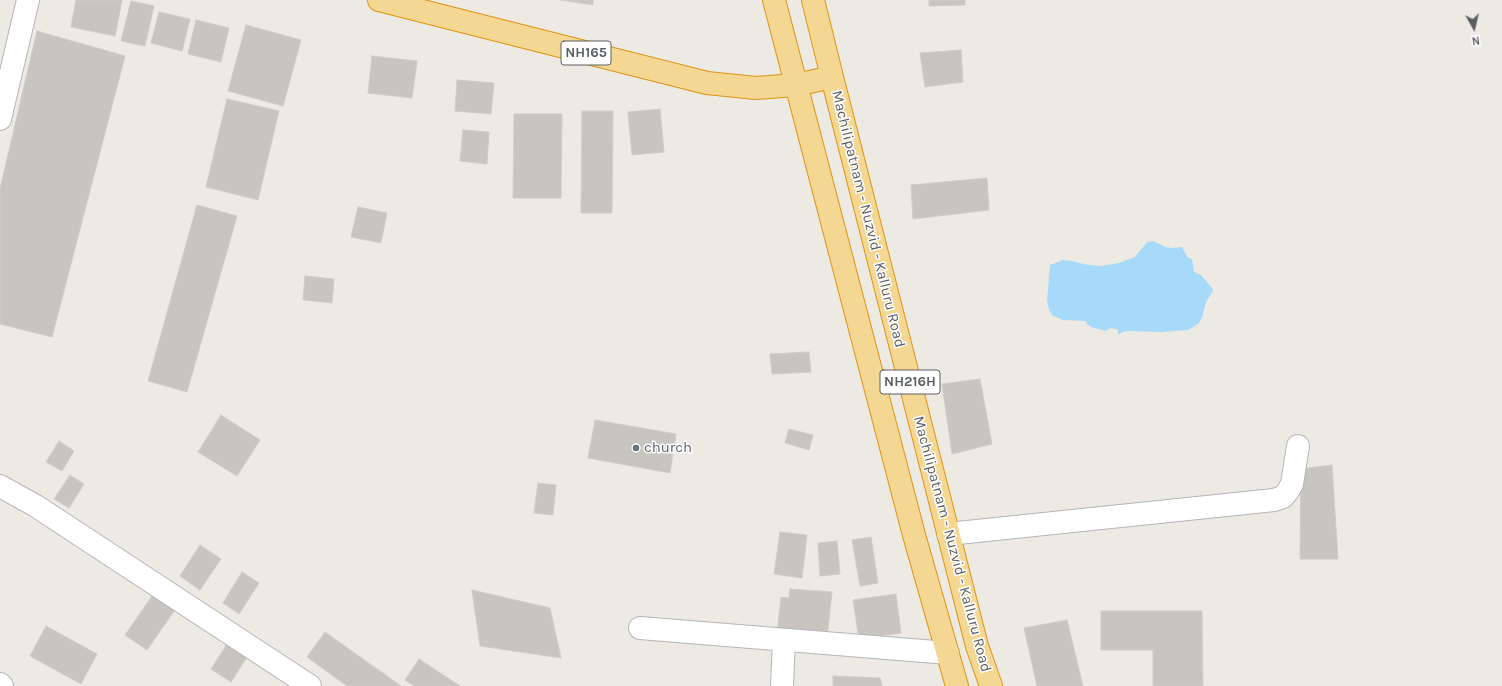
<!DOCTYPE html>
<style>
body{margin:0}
#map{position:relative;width:1502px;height:686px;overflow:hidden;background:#edeae3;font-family:Karla,sans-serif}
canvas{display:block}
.north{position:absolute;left:1454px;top:8px;width:40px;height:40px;-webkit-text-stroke:3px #fff;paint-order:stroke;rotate:172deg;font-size:11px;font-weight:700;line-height:16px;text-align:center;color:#5b5f62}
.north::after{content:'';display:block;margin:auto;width:14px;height:18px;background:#5b5f62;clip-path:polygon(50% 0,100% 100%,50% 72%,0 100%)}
</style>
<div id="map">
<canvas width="1502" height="686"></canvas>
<div class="north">N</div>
</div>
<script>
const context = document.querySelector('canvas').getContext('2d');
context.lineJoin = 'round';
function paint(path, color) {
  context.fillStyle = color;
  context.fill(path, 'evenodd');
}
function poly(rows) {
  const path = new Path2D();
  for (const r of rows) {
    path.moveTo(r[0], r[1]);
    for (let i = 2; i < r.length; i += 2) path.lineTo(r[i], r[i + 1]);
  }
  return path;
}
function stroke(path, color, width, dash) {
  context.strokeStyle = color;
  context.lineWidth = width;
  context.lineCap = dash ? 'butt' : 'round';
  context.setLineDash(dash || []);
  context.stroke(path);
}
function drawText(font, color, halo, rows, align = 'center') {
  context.font = font + ' Karla,sans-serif';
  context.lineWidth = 3;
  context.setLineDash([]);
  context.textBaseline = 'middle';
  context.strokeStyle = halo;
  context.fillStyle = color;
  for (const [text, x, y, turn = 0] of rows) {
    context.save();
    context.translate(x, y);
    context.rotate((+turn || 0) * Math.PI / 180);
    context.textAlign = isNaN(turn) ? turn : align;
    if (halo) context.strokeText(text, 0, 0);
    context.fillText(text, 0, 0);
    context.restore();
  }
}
paint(poly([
 [1153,241,1165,247,1172,248,1182,247,1188,258,1192,259,1194,272,1201,275,1212,288,1213,291,1206,302,1202,318,1198,324,1188,330,1161,332,1128,331,1122,332,1119,335,1117,329,1110,328,1106,331,1091,327,1087,324,1086,321,1063,320,1053,316,1049,310,1047,300,1050,265,1063,260,1071,261,1088,265,1101,266,1119,263,1135,257,1147,242]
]), '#a7d9f8');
const building = poly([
 [76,0,122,0,115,36,71,27,76,0],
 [561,0,593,0,593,5,561,0],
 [929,0,965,0,965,5,929,6,929,0],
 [131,1,154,6,145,46,121,41,131,1],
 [159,12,190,19,182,51,151,43,159,12],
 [196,20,229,28,221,62,188,54,196,20],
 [246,25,301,40,283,106,228,91,246,25],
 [37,31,125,56,52,337,0,324,0,189,37,31],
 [961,50,963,82,925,87,920,53,961,50],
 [372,56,417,61,412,98,368,93,372,56],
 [457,80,494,83,491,114,455,111,457,80],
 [227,99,279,111,258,200,206,187,227,99],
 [660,109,664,152,632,155,628,112,660,109],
 [582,111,613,111,612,213,581,213,582,111],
 [514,114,562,114,561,198,513,198,514,114],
 [463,130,489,132,487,164,460,161,463,130],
 [987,178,989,210,913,219,911,185,987,178],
 [197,205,237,216,187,392,148,381,197,205],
 [358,207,387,213,381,243,351,237,358,207],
 [305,276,334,279,332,303,303,300,305,276],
 [809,352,811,372,772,374,770,354,809,352],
 [980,379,992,444,952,454,942,384,980,379],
 [221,415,260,440,237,476,198,452,221,415],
 [595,420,676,434,670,473,588,458,595,420],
 [789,429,813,435,809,450,785,443,789,429],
 [59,441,74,451,62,471,46,462,59,441],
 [1332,465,1338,559,1300,559,1301,469,1332,465],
 [70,475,84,484,69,508,54,499,70,475],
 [538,483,556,485,553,515,534,513,538,483],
 [780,532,807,535,802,578,774,574,780,532],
 [871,537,878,583,860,586,852,540,871,537],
 [837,541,840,574,820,576,818,543,837,541],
 [200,545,221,559,200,590,180,576,200,545],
 [242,572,259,583,239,614,223,603,242,572],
 [157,589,179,604,147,650,125,635,157,589],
 [790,589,832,592,827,638,777,634,781,597,789,598,790,589],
 [472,590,550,608,561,658,480,646,472,590],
 [896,594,901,633,859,639,853,600,896,594],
 [1101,611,1202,611,1203,686,1153,686,1153,650,1101,650,1101,611],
 [1067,620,1083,686,1037,686,1024,628,1067,620],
 [46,626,97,654,81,684,30,656,46,626],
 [325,632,401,686,347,686,307,657,325,632],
 [229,641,249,654,231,682,211,669,229,641],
 [419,659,460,686,414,686,405,680,419,659],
 [833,676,880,678,882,686,833,686,833,676]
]);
paint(building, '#c8c5c0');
stroke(building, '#d1cbc2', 1);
const minor = poly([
 [0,119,28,0],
 [0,486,36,506,310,686],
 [948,534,1274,500,1283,497,1288,491,1292,484,1298,446],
 [640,628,948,653],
 [0,684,2,686],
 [782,686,784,640]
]);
const highway = poly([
 [379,0,707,83,756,88,796,85,832,77,813,0],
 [774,0,914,535,957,686],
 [832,77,977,646,991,686]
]);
stroke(minor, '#b3b5b9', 24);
stroke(highway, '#dd9412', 24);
stroke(minor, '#fff', 22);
stroke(highway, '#f4d792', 22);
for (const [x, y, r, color] of [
 [636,448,4,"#6b7280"]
]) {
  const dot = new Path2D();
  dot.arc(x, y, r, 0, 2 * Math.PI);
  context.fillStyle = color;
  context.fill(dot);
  stroke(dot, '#fff', 1.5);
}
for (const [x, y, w] of [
 [586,53,50],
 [910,382,60]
]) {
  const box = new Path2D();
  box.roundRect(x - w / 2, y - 12, w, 24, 3);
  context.fillStyle = '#fff';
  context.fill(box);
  stroke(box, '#5b5f62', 1);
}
drawText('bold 14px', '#5b5f62', null, [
 ["NH165",586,53],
 ["NH216H",910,382]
]);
drawText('15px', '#5b5f62', '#fff', [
 ["Machilipatnam - Nuzvid - Kalluru Road",868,219,76],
 ["Machilipatnam - Nuzvid - Kalluru Road",952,544,75]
]);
drawText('15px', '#5b616d', '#fff', [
 ["church",644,448]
], 'left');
</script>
